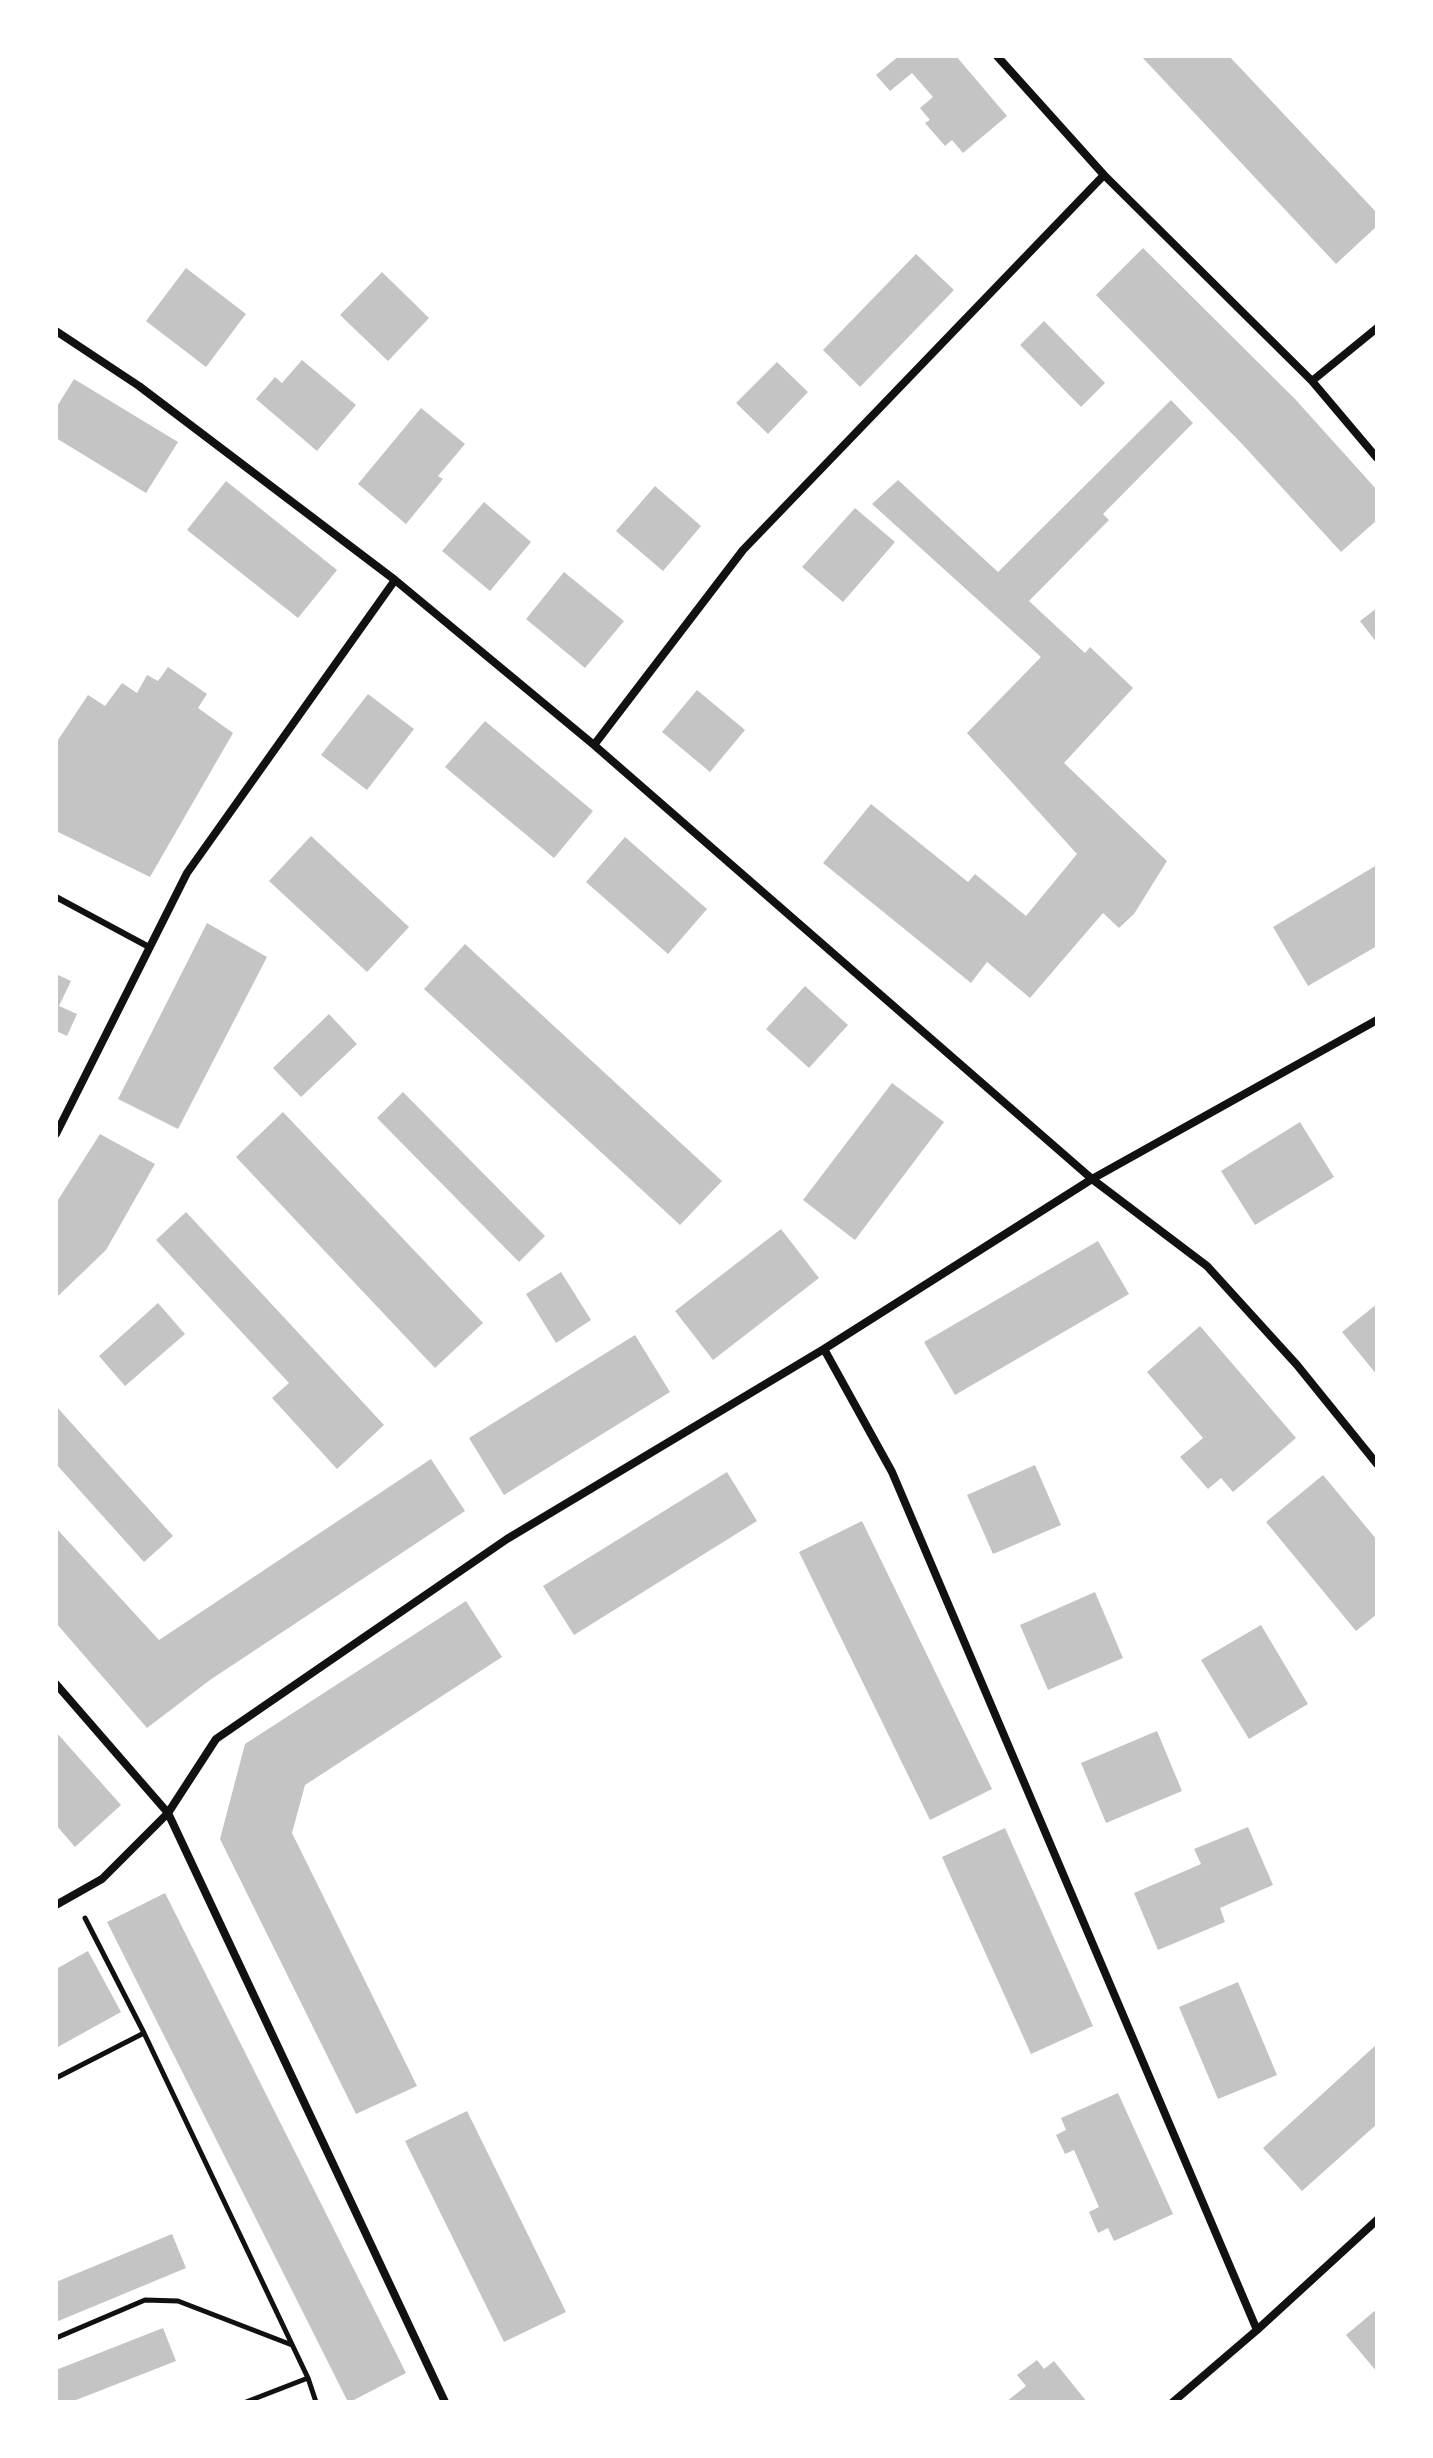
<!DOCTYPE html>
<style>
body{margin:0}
#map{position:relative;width:1433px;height:2458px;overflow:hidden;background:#fff;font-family:"Fira Sans Condensed",sans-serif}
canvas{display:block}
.frame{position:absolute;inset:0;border:58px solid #fff;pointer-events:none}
</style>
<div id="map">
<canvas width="1433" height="2458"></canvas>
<div class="frame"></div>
</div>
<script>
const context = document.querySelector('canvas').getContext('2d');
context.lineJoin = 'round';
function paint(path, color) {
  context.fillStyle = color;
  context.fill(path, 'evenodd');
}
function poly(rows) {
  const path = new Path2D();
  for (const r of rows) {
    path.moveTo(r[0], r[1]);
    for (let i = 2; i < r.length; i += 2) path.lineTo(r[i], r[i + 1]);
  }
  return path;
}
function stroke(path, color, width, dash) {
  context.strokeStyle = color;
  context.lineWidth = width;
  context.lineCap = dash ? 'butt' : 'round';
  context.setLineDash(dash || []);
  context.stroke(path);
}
paint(poly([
 [899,56,956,56,1007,116,963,153,952,140,945,146,925,123,930,120,920,108,933,97,912,73,890,91,876,75],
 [1141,56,1229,56,1377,213,1377,226,1336,264],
 [1143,248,1295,399,1377,490,1377,520,1341,552,1244,446,1096,295],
 [916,254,954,290,860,387,823,350],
 [186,268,246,314,206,367,146,321],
 [382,272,429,318,388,361,340,315],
 [1044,321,1105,383,1081,407,1020,345],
 [302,360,356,405,317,451,256,399,275,377,282,383],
 [777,362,808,392,768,434,736,403],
 [74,379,178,442,146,493,56,438,56,408],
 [1171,400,1193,423,1103,514,1109,520,1029,601,1085,653,1090,647,1133,688,1064,763,1167,861,1134,914,1119,928,1103,913,1030,998,987,962,971,983,823,863,871,804,968,882,975,874,1026,916,1077,854,967,733,1041,657,872,504,898,480,998,572],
 [421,408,465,444,438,476,443,479,406,524,358,484],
 [226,481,337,570,298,618,187,530],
 [655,486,701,526,663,571,616,531],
 [484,502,531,542,490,591,442,551],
 [855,508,895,542,843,602,802,567],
 [564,572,624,621,585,668,526,619],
 [1377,608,1377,643,1360,621],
 [168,667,207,694,198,708,233,733,150,877,56,831,56,743,88,695,105,706,122,683,137,693,147,675,158,681],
 [697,690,745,730,710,772,662,732],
 [368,694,414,729,367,790,321,755],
 [485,721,593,811,554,858,445,767],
 [311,836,409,927,367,972,269,881],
 [625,837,707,909,668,954,586,882],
 [1377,865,1377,946,1308,986,1273,927],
 [207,923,267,957,178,1129,118,1099],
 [465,944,722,1181,680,1225,424,989],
 [56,974,71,981,59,1006,77,1014,67,1036,56,1031],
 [805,986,848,1025,809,1068,766,1029],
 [329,1014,357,1044,301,1097,273,1068],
 [892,1083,944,1122,855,1240,803,1200],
 [403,1092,545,1236,519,1262,377,1118],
 [283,1112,483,1323,435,1368,236,1157],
 [1300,1122,1334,1177,1255,1225,1221,1171],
 [100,1134,155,1164,106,1250,56,1298,56,1203],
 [186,1212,384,1425,337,1469,272,1398,289,1383,156,1240],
 [781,1229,819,1278,713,1360,675,1311],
 [1098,1241,1129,1294,955,1395,924,1342],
 [561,1272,591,1320,556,1343,526,1294],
 [158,1303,185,1334,125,1386,99,1356],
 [1377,1304,1377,1375,1342,1332],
 [1200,1326,1296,1438,1233,1492,1221,1478,1208,1489,1180,1457,1203,1438,1147,1372],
 [635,1335,670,1392,504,1495,469,1438],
 [56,1406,173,1536,144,1562,56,1464],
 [431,1459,465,1511,210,1680,147,1728,56,1623,56,1528,159,1640],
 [1035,1465,1061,1525,993,1554,967,1495],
 [727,1472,757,1521,574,1635,543,1586],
 [1323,1475,1377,1540,1377,1614,1356,1631,1266,1522],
 [862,1521,992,1789,930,1820,799,1552],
 [1095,1592,1123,1658,1048,1690,1020,1625],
 [466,1601,502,1657,305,1785,292,1833,417,2086,356,2114,220,1839,245,1744],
 [1261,1625,1308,1704,1249,1739,1201,1660],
 [1157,1731,1182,1791,1106,1823,1081,1763],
 [56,1732,121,1805,75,1847,56,1825],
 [1248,1827,1273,1885,1220,1908,1225,1922,1158,1950,1134,1893,1201,1864,1194,1849],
 [1005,1828,1093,2026,1031,2054,942,1857],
 [165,1893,406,2373,350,2402,348,2402,107,1922],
 [88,1951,121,2012,56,2048,56,1969],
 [1238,1982,1277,2075,1218,2099,1179,2007],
 [1377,2044,1377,2124,1302,2191,1263,2148],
 [1118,2093,1173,2214,1114,2241,1108,2228,1098,2233,1089,2212,1099,2207,1074,2150,1065,2154,1056,2135,1066,2130,1061,2118],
 [467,2111,566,2312,504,2342,405,2141],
 [172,2234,186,2268,56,2322,56,2282],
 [1377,2309,1377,2372,1346,2335],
 [163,2328,176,2361,71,2402,56,2402,56,2370],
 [1037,2360,1044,2369,1054,2361,1087,2402,1006,2402,1026,2386,1017,2375]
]), '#c4c4c4');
stroke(poly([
 [85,1918,144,2033,308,2378,316,2402],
 [56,2078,144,2033],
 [56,2338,145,2300,178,2301,292,2345],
 [246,2402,308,2378]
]), '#111', 5);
stroke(poly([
 [56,897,149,947]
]), '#111', 6);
stroke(poly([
 [997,56,1104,175,1312,381,1377,458],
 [56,331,139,386,395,580,594,745,1092,1179,1207,1266,1297,1365,1377,1464],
 [1312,381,1377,328],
 [594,745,743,550,1104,175],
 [56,1134,187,873,395,580],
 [824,1349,892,1472,1257,2330],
 [56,1684,168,1813,445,2402],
 [56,1905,102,1879,168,1813,216,1739,507,1539,824,1349,1092,1179,1377,1020],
 [1173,2402,1257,2330,1377,2220]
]), '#111', 8);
</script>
